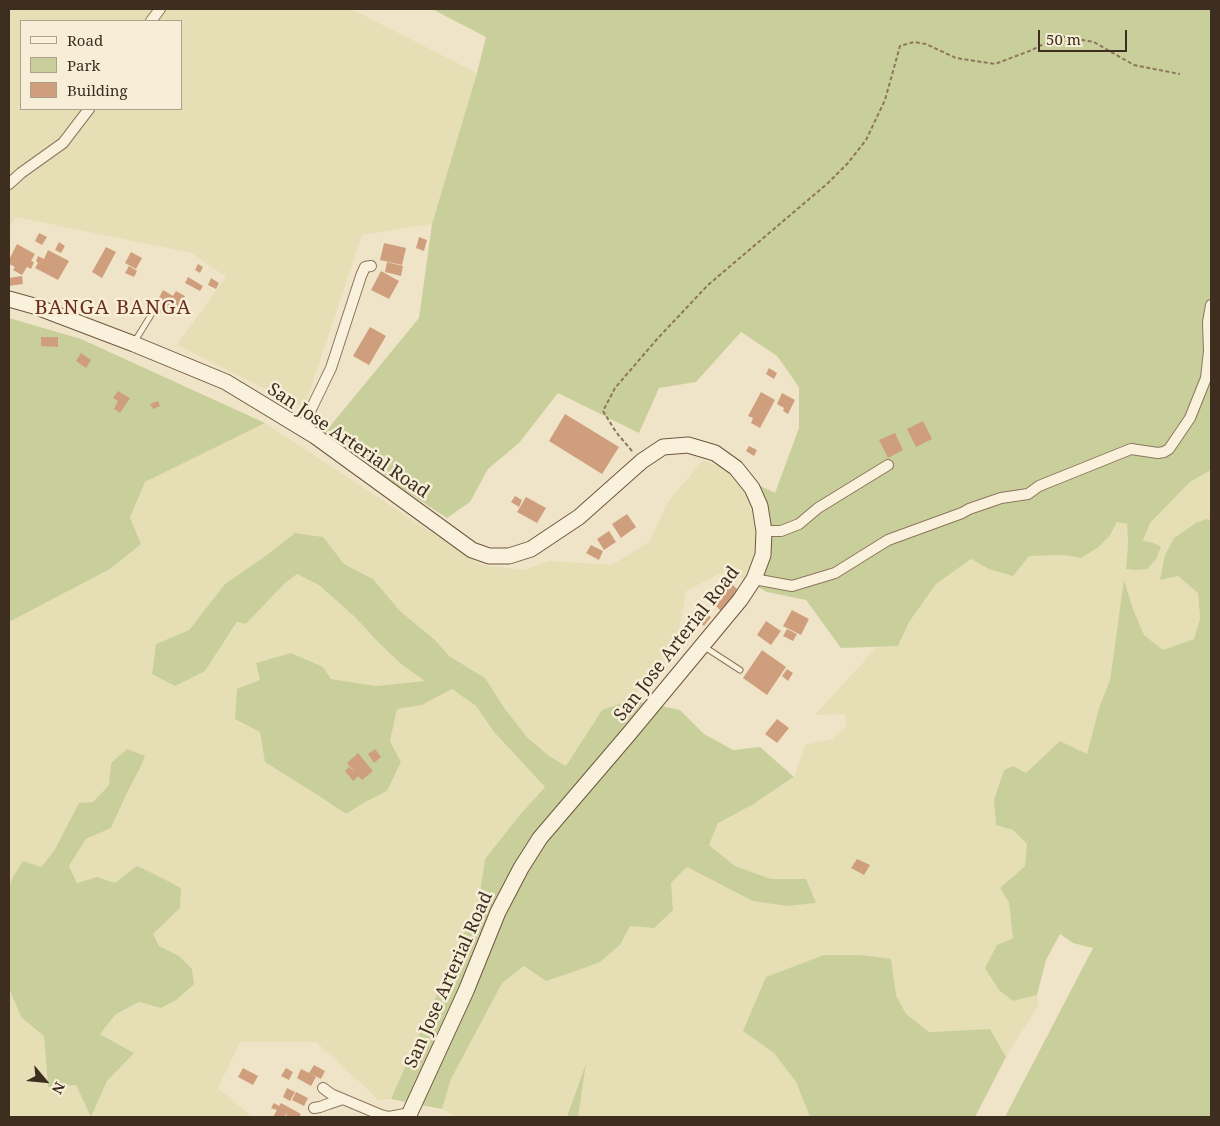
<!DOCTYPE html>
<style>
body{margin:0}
#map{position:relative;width:1220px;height:1126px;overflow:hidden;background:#f0e4c8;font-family:"Noto Serif",serif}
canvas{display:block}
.frame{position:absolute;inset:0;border:10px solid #3d2e20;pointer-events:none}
.legend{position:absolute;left:20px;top:20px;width:162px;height:90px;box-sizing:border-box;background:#f7eed8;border:1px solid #ada18e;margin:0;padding:6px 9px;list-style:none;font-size:15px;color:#3d2e20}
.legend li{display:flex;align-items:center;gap:10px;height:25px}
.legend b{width:25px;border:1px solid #ada18e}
.north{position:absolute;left:20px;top:1056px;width:50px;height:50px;-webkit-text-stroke:4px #f7eed8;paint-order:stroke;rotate:118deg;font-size:14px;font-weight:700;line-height:20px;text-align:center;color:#3d2e20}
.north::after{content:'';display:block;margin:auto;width:18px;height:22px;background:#3d2e20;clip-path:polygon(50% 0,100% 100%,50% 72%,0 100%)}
.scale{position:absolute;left:1038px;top:30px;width:89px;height:22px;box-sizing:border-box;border:2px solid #3d2e20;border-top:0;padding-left:6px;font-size:15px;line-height:18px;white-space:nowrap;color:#3d2e20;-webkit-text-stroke:4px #f7eed8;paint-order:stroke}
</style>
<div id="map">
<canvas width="1220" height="1126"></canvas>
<div class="frame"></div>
<ul class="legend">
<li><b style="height:6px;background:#faf1dc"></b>Road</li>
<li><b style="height:14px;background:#c9cf9b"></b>Park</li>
<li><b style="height:14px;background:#cf9f7d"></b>Building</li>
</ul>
<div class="north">N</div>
<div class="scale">50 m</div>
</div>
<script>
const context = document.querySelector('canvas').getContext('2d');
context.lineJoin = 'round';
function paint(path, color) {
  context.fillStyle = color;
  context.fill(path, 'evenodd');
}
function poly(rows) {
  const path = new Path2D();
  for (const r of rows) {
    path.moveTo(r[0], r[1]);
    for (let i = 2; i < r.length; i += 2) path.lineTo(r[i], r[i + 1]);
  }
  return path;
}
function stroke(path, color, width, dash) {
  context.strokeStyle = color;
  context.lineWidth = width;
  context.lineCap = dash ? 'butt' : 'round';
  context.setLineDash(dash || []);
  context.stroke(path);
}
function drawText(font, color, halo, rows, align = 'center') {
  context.font = font + ' "Noto Serif",serif';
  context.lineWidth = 5;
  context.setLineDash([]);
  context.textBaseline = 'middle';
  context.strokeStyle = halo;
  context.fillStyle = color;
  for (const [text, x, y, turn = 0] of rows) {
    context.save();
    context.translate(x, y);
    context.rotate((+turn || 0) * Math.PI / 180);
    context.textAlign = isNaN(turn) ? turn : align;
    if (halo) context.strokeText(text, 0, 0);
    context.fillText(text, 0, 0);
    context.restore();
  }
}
paint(poly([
 [9,9,351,9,477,73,432,224,362,235,304,408,177,345,226,277,192,253,16,217,9,227],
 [21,21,181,21,181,109,21,109],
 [265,423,481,565,523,570,550,561,612,565,649,542,668,502,703,460,744,478,764,531,751,583,727,570,686,591,677,642,631,700,602,710,567,766,549,756,527,737,505,709,485,678,449,656,435,640,400,611,373,579,344,564,322,537,295,533,264,557,225,584,189,630,156,644,205,671,238,622,246,624,284,584,297,574,319,585,356,618,378,642,401,664,426,681,376,686,331,679,323,667,256,663,260,680,260,732,316,794,346,814,364,802,387,791,401,762,390,741,397,709,422,705,452,689,476,706,494,732,545,787,518,817,485,859,479,898,391,1099,379,1100,316,1042,240,1042,218,1088,252,1117,9,1117,9,988,21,1017,44,1035,48,1087,76,1085,91,1117,107,1081,134,1053,100,1034,116,1014,139,1002,161,1008,179,956,159,946,153,934,180,908,180,888,160,877,137,867,115,883,97,878,77,883,69,866,86,839,111,828,126,795,139,770,127,749,111,763,109,785,92,803,79,804,54,851,41,867,13,877,9,888,9,622,110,569,145,482],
 [1209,471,1211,472,1211,520,1207,519,1161,580,1178,576,1198,593,1200,619,1194,639,1163,650,1144,635,1133,610,1124,582,1110,680,1099,708,1087,754,1060,741,1026,773,1013,767,1004,770,994,800,1013,830,1027,844,1025,866,1000,888,1009,903,1013,938,997,945,1013,1001,1037,995,1039,1004,1006,1057,990,1029,929,1032,906,1014,896,995,891,959,743,1030,774,1053,796,1082,810,1117,578,1117,584,1067,566,1117,456,1117,442,1109,451,1079,501,983,525,966,546,981,579,970,600,962,620,945,630,926,673,910,671,883,687,867,718,882,806,879,771,879,735,866,709,845,718,823,752,805,794,778,805,745,832,739,846,727,845,714,815,715,877,647,898,646,909,622,936,584,971,559,989,569,1029,556,1063,555,1081,558,1109,537,1117,522,1127,524,1128,542,1126,569,1154,543,1143,542,1150,523,1190,482]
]), '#e6deb5');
paint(poly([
 [432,9,1211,9,1211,472,1209,471,1190,482,1150,523,1143,541,1154,543,1161,547,1156,559,1147,569,1136,570,1126,569,1128,542,1127,524,1117,522,1109,537,1097,548,1081,558,1063,555,1029,556,1013,576,989,569,971,559,936,584,909,622,898,646,841,648,806,600,767,592,751,583,764,531,744,478,775,493,799,428,799,387,777,356,741,332,696,382,659,388,639,433,558,393,519,443,488,469,470,502,447,518,322,436,419,318,432,224,477,73,486,37],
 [9,318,81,339,265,423,145,482,130,518,141,544,110,569,9,622],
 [1207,519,1211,520,1211,1117,1005,1117,1093,948,1073,943,1060,934,1046,960,1037,995,1013,1001,999,990,985,968,997,945,1013,938,1009,903,1000,888,1025,866,1027,844,1013,830,996,825,994,800,1004,770,1013,766,1026,773,1060,741,1087,754,1099,708,1110,680,1124,580,1133,609,1144,635,1163,650,1194,639,1200,619,1198,593,1178,576,1160,580,1165,555,1174,538,1196,523],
 [295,533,323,537,344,564,373,579,400,611,435,640,449,656,485,678,505,709,527,737,549,756,566,766,602,710,631,700,680,710,704,734,733,750,760,747,794,777,752,805,718,823,709,845,735,866,771,879,806,879,816,903,787,906,753,901,687,867,671,883,673,910,654,928,630,926,620,945,600,962,579,970,546,981,524,966,502,983,451,1079,442,1109,391,1099,479,898,485,859,518,817,545,787,494,732,476,706,452,689,422,705,397,709,390,741,401,762,387,791,365,802,346,814,316,794,265,762,260,732,235,719,237,689,260,680,256,663,291,653,323,667,331,679,376,686,425,681,401,664,378,642,356,618,319,585,297,574,284,584,246,624,237,622,205,671,175,686,152,674,156,644,189,630,225,584,264,557],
 [127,749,145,756,139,770,126,795,111,828,86,839,69,866,77,883,97,877,115,883,137,866,160,877,181,888,180,908,153,934,159,946,179,956,192,969,194,984,176,1000,161,1008,139,1002,116,1014,100,1034,134,1053,107,1081,91,1117,76,1085,48,1087,44,1036,21,1017,9,988,9,888,13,877,23,861,41,867,54,851,79,803,93,802,109,785,111,763],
 [824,955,862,955,891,959,896,995,906,1014,929,1032,990,1029,1006,1057,975,1117,810,1117,796,1082,774,1053,743,1031,766,977],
 [586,1063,578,1117,566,1117,567,1116]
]), '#c9cf9b');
paint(poly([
 [39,233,47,237,42,245,35,241],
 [419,237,427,240,424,251,416,248],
 [59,242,65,246,61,253,55,250],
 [384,243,406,248,402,265,380,260],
 [17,244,35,254,31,261,34,262,31,269,27,267,22,275,13,270,15,267,9,264,9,260],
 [106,247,116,252,102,278,92,272],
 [48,250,69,261,58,280,35,268,38,263,36,261,38,256,44,259],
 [131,252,142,258,136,269,125,263],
 [387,262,403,266,401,276,385,272],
 [198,264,203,267,200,273,195,270],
 [129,266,137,271,134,277,125,273],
 [381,271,399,281,389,299,371,290],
 [22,276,23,284,9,286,9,278],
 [188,277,203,286,200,291,185,283],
 [211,278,219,283,216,289,208,285],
 [163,290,173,296,176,291,185,296,176,313,171,311,168,316,153,309],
 [370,327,386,336,369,365,353,356],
 [41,337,58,337,58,347,41,346],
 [81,353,91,360,86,368,76,361],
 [769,368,777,373,774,379,766,374],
 [118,391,130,398,120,413,114,409,118,401,113,398],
 [761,392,775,400,760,428,751,423,753,418,748,416],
 [782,393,795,400,788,414,783,411,784,408,777,404],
 [158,401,160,406,153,409,150,404],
 [565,414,619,447,602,474,549,441],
 [923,421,932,439,916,447,907,429],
 [895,433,903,450,888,458,879,440],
 [749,446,757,450,754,456,746,451],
 [515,496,522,500,519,507,511,502],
 [526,497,546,508,537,523,517,512],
 [627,514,636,527,621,538,612,524],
 [609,531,616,542,604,550,597,539],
 [591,545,603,551,599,560,586,553],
 [727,579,739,591,721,611,708,598],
 [792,610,809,619,801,635,783,626],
 [703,611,711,617,704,626,696,619],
 [766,621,781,631,771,645,757,635],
 [787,629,797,634,793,641,783,636],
 [762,650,786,667,767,695,743,678],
 [787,669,793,673,788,681,782,676],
 [777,719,789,728,777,743,765,734],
 [375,749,381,757,374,763,368,754],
 [358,753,373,771,362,780,358,776,353,781,345,771,349,767,355,772,347,763],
 [857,859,870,865,864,875,851,868],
 [314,1065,325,1071,321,1079,311,1074,316,1077,311,1086,297,1078,301,1069,309,1073],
 [243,1068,258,1076,253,1085,238,1077],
 [286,1068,293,1072,289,1080,281,1076],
 [287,1088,295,1092,290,1101,283,1097],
 [296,1092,308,1098,304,1106,292,1100],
 [274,1103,279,1106,281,1103,301,1114,299,1117,286,1117,287,1114,286,1114,285,1117,273,1117,277,1110,271,1108]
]), '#cf9f7d');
const lane = poly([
 [135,341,151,315],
 [703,646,740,670]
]);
const street = poly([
 [151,21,160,9],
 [9,184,21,173,63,143,89,109],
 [302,428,331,368,361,276,365,267,371,266],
 [764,531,781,531,799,524,818,508,888,465],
 [754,579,792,586,835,573,888,540,962,513,969,509,1001,498,1028,494,1039,486,1131,449,1158,453,1164,452,1169,449,1190,418,1206,378,1209,351,1208,322,1211,305],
 [323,1088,331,1094,381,1115,389,1117,410,1113],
 [314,1108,320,1107,328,1104,343,1099]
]);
const secondary = poly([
 [9,299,34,306,134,344,226,382,315,436,472,550,489,556,509,556,531,549,579,517,642,461,663,447,688,445,715,453,736,468,752,488,760,506,764,531,763,555,754,579,740,600,628,735,540,838,521,868,498,912,466,991,408,1117]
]);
stroke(lane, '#8d765c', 7);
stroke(street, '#8d765c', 12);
stroke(secondary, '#6f573f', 17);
stroke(poly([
 [632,451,616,432,603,411,615,388,658,338,708,285,828,183,848,163,866,140,885,100,900,46,914,42,926,44,956,58,995,64,1032,50,1059,36,1094,42,1134,65,1180,74]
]), '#8d765c', 2, [4, 2.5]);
stroke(lane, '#faf1dc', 5);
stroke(street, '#faf1dc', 10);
stroke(secondary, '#faf1dc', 15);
drawText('18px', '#3d2e20', '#f7eed8', [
 ["San Jose Arterial Road",348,441,34],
 ["San Jose Arterial Road",677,644,-52],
 ["San Jose Arterial Road",449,980,-66]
]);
context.letterSpacing = '1px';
drawText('20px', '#6b2e1e', '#f7eed8', [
 ["BANGA BANGA",113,308]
]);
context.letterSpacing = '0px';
</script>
